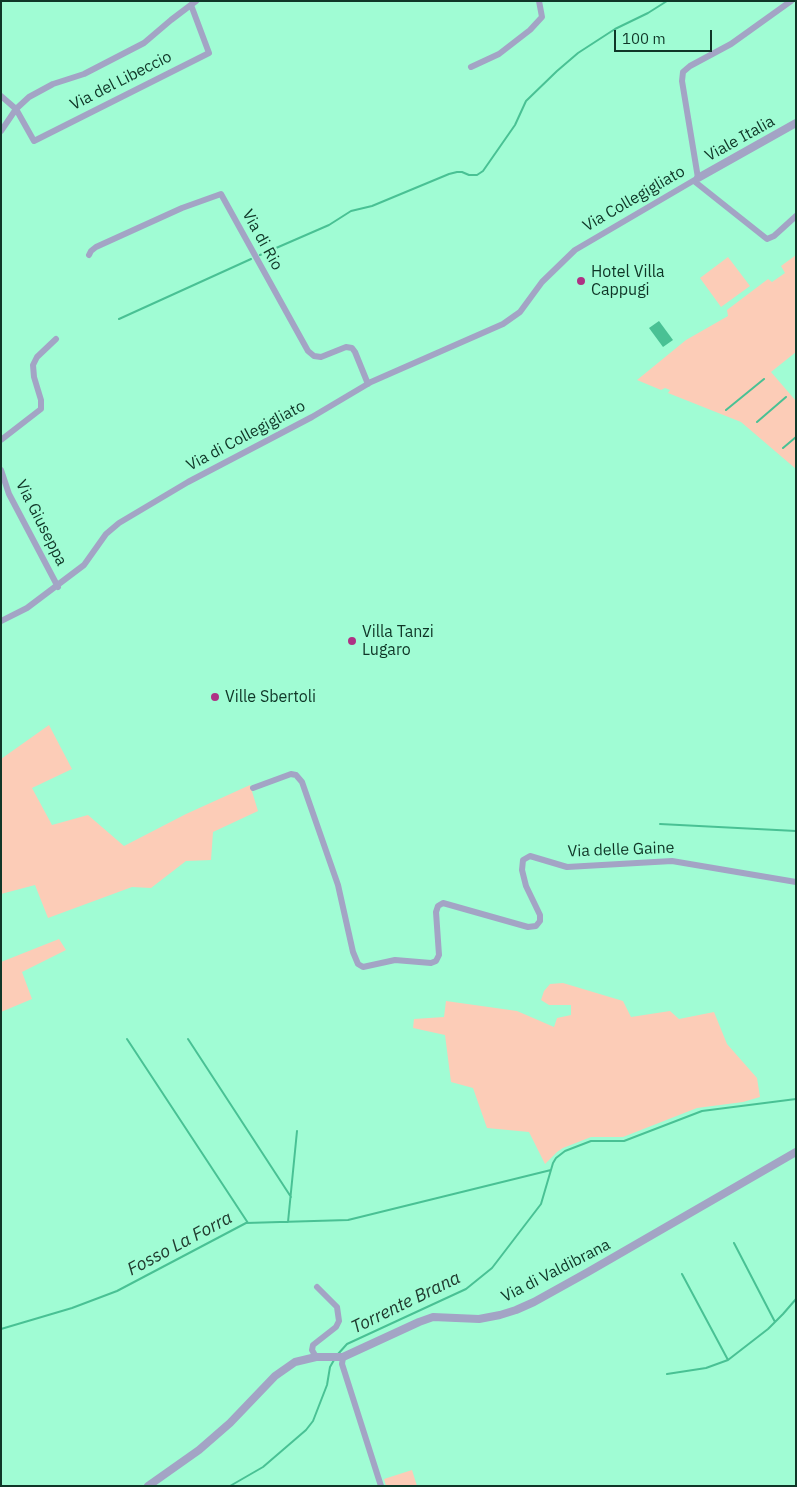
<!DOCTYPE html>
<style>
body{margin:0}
#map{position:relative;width:797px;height:1487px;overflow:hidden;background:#a0fcd4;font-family:"IBM Plex Sans",sans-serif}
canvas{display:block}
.frame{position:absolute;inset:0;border:2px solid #0f3627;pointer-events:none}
.scale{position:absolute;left:614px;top:30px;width:98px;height:22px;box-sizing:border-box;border:2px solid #0f3627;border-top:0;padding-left:6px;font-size:15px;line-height:18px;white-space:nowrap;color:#0f3627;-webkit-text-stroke:4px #a0fcd4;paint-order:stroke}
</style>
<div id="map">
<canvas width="797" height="1487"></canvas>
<div class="frame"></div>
<div class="scale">100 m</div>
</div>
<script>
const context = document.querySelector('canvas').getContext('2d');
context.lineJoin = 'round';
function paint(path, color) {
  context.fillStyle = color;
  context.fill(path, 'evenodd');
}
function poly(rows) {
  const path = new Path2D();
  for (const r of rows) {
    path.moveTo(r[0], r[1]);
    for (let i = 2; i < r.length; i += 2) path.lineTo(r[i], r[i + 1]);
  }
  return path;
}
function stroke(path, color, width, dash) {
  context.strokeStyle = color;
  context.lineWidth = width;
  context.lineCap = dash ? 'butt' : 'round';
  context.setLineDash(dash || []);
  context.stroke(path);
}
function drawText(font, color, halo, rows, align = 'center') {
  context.font = font + ' "IBM Plex Sans",sans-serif';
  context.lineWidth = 5;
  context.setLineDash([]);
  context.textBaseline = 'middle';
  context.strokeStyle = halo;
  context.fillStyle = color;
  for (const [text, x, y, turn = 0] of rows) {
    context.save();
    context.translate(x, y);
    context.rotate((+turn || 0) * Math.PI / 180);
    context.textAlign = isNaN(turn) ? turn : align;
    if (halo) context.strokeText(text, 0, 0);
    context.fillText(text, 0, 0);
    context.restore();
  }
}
paint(poly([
 [796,255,796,352,771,372,796,401,796,469,741,422,668,393,670,390,665,388,661,390,637,380,686,340,728,316,727,310,768,279,772,282,785,273,781,266],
 [728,257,750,286,721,307,700,278],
 [49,725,72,769,32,788,52,825,88,815,124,846,186,814,250,785,258,811,213,832,211,860,186,861,151,888,132,887,48,918,35,885,1,894,1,759],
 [59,939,66,950,22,972,32,999,1,1012,1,962],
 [563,983,623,1001,631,1017,670,1011,679,1019,714,1012,727,1044,757,1078,760,1097,743,1102,697,1108,623,1137,591,1137,563,1148,557,1152,545,1164,529,1132,487,1128,473,1088,451,1082,445,1035,413,1028,414,1019,444,1017,446,1001,517,1011,554,1027,557,1018,571,1015,571,1005,549,1005,541,1000,544,991,550,984],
 [412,1470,417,1486,386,1486,384,1479]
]), '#fcccb7');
paint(poly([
 [659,321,673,340,663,347,649,328]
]), '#49c194');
stroke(poly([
 [260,255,329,225,351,211,372,206,449,174,457,172,462,172,469,175,477,175,483,171,515,125,526,101,557,71,578,53,615,29,648,13,667,1],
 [119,319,251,259],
 [726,410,764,379],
 [757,422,786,397],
 [783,448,796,437],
 [660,824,796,831],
 [127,1039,248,1223],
 [188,1039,291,1197],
 [288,1222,297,1131],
 [734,1243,775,1322],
 [682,1274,728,1360],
 [1,1329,72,1308,117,1291,246,1223,348,1220,551,1170],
 [338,1354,347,1344,466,1289,492,1268,541,1204,553,1163,556,1158,565,1151,591,1141,624,1141,702,1111,796,1099],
 [667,1374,706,1368,728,1360,768,1329,783,1314,796,1299],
 [230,1486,263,1467,306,1430,313,1421,327,1385,330,1367,334,1360]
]), '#49c194', 2);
stroke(poly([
 [471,67,499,54,530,30,542,17,539,1],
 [1,96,16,109,34,141,209,53,191,5],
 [1,131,16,109,29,97,53,84,84,74,144,43,171,20,196,1],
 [694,181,767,239,774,236,796,216],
 [89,255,91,251,96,247,182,208,221,194,308,351,314,356,321,357,346,347,352,348,355,352,368,384],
 [1,440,41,409,41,400,34,377,33,365,37,357,56,339],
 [1,470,9,494,58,587],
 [1,621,27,608,84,565,106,534,119,523,188,482,312,417,371,382,503,324,520,312,542,282,575,250,698,178,682,81,683,72,690,66,731,44,791,1],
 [253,788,291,774,296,775,302,782,338,885,353,952,358,964,363,967,395,960,431,963,436,961,439,955,436,912,438,906,443,903,528,927,536,926,540,921,540,915,526,886,522,870,523,860,530,856,567,867,672,861,796,882],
 [316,1357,312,1350,313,1345,336,1327,339,1321,337,1307,317,1287],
 [343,1357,342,1364,381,1486]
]), '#a3a4c5', 6);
stroke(poly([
 [698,178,796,123],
 [148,1486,199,1450,230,1423,275,1376,295,1362,316,1357,343,1357,419,1322,433,1317,479,1319,500,1315,516,1310,534,1302,588,1272,796,1152]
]), '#a3a4c5', 8);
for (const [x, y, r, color] of [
 [581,281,5,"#ae3284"],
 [352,641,5,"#ae3284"],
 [215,697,5,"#ae3284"]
]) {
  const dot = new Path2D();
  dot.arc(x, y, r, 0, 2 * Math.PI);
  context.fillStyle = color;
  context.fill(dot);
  stroke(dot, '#a0fcd4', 2);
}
drawText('16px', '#0f3627', '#a0fcd4', [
 ["Via del Libeccio",121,81,-27],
 ["Viale Italia",740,139,-29],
 ["Via Collegigliato",634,199,-30],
 ["Via di Rio",262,240,61],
 ["Via di Collegigliato",246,436,-28],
 ["Via Giuseppa",41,523,63],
 ["Via delle Gaine",621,850,-2],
 ["Via di Valdibrana",556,1271,-27]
]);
drawText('16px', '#0f3627', '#a0fcd4', [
 ["Hotel Villa",591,272],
 ["Cappugi",591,290],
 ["Villa Tanzi",362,632],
 ["Lugaro",362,650],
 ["Ville Sbertoli",225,697]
], 'left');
drawText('italic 18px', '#213b2f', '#a0fcd4', [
 ["Fosso La Forra",180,1244,-28],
 ["Torrente Brana",406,1303,-26]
]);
</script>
